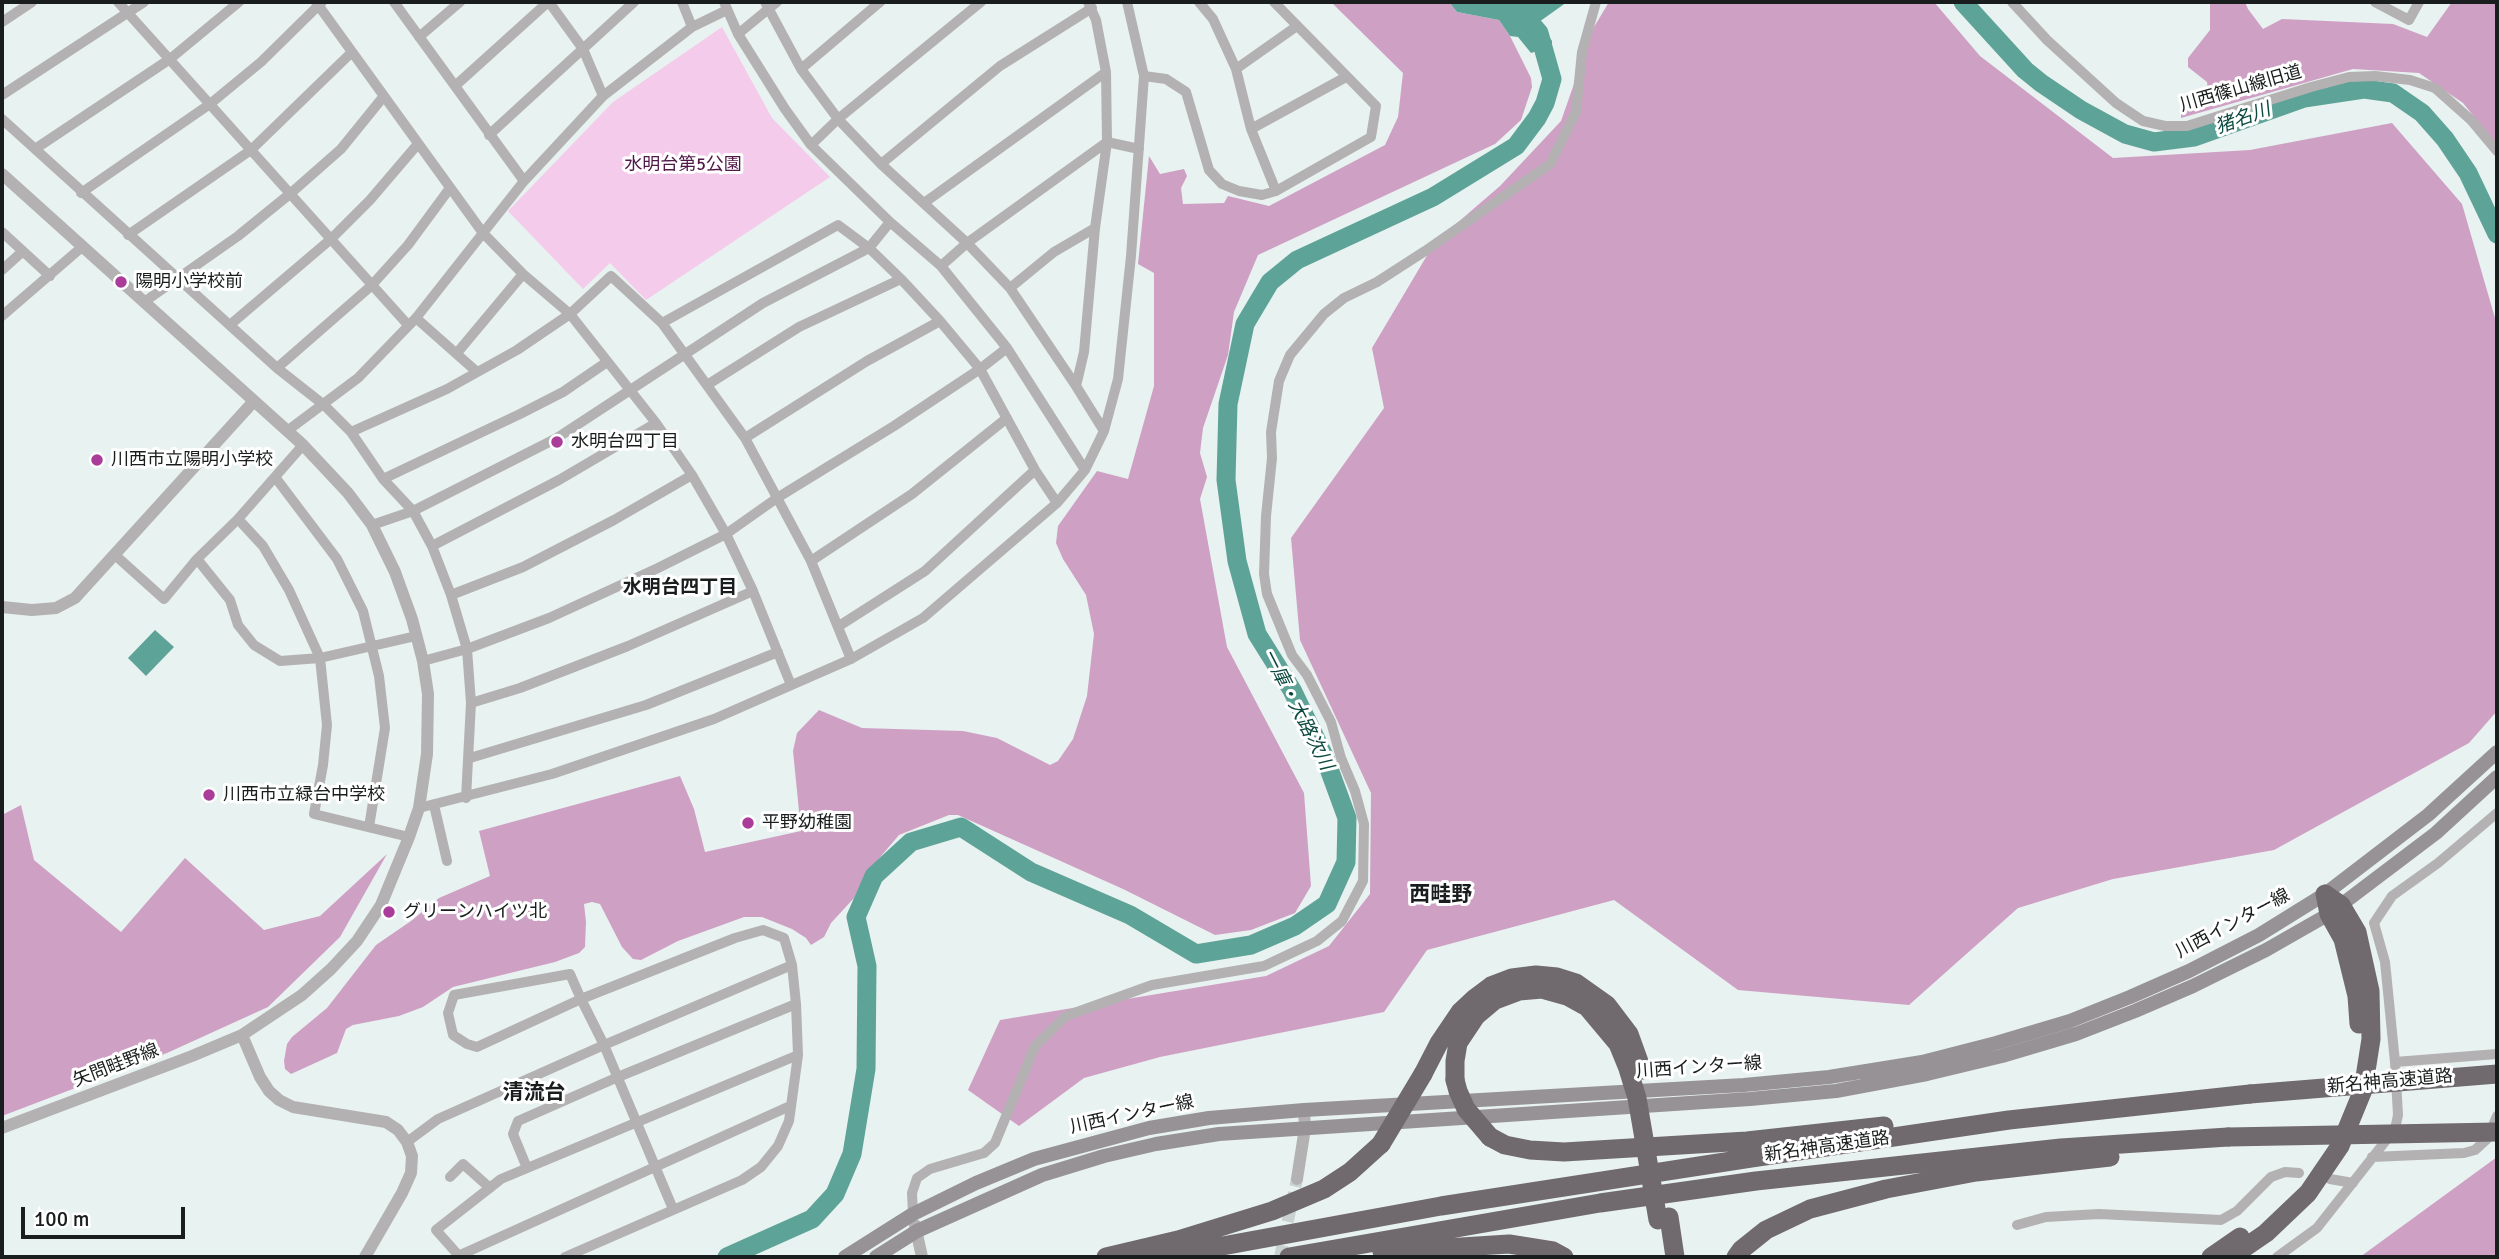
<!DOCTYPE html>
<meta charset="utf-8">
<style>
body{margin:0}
#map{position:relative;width:2499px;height:1259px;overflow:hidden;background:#e8f2f0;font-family:Signika,sans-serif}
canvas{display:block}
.frame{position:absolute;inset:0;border:4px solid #1a1d1d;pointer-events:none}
.scale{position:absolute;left:21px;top:1207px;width:164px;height:32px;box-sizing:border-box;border:4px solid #1a1d1d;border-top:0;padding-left:9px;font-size:21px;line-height:24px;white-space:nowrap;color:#1a1d1d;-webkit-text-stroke:5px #fff;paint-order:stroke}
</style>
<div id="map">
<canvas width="2499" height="1259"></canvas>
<div class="frame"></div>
<div class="scale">100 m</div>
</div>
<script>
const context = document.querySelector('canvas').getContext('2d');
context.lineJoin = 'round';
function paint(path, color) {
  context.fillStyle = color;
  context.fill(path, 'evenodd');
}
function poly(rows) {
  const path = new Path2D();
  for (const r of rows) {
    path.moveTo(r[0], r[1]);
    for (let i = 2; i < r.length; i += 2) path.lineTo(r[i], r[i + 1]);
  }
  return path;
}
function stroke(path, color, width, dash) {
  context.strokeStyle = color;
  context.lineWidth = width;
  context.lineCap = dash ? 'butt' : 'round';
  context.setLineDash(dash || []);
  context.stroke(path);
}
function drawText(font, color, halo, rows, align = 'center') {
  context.font = font + ' Signika,"Noto Sans JP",sans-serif';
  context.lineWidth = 6;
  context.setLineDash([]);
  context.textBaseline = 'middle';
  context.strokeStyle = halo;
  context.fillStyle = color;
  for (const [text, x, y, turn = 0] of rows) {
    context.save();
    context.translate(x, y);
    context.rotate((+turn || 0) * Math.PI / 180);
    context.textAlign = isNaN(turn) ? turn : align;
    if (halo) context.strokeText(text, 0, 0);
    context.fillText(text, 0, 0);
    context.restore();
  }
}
paint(poly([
 [722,27,772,118,830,177,646,300,610,263,583,289,508,211,613,102]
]), '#f5cbeb');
paint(poly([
 [1331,2,1449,2,1457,12,1499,20,1510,36,1531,78,1532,87,1521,120,1495,144,1258,255,1234,312,1228,355,1203,428,1200,453,1207,477,1200,499,1227,647,1304,793,1311,886,1295,913,1251,930,1215,935,1123,889,958,815,949,815,899,835,865,875,854,898,831,923,824,937,811,945,806,938,792,929,762,917,744,917,678,941,641,960,633,959,622,947,600,904,592,902,584,904,586,922,585,947,579,953,555,962,453,987,423,1007,399,1016,353,1025,346,1029,337,1053,291,1074,285,1069,284,1061,287,1044,292,1037,327,1008,376,945,411,921,439,898,490,876,479,831,680,776,694,809,705,852,801,831,793,751,797,733,819,710,862,728,963,731,997,738,1050,765,1058,761,1073,739,1087,696,1094,634,1086,595,1063,559,1056,543,1058,526,1097,471,1128,479,1154,386,1154,273,1138,264,1149,156,1160,174,1184,169,1187,176,1181,188,1183,204,1224,203,1228,196,1269,206,1385,145,1398,117,1403,73],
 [1609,2,1934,2,1980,56,2113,158,2250,150,2392,123,2462,204,2497,325,2497,711,2469,743,2274,850,2113,879,2018,908,1909,1005,1738,990,1614,900,1427,950,1384,1012,1160,1057,1084,1078,1019,1126,968,1090,1000,1020,1266,976,1329,946,1370,894,1371,793,1300,640,1291,538,1384,408,1372,348,1435,242,1500,186,1561,121,1594,27],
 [2210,2,2245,2,2248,9,2263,29,2282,19,2393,24,2427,37,2452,2,2497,2,2497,145,2463,103,2419,73,2353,69,2181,118,2181,109,2185,102,2208,90,2207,82,2188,67,2188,58,2210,30],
 [21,805,34,860,121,932,185,858,264,930,320,916,387,854,340,937,268,1007,167,1053,2,1116,2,815],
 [2497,1157,2497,1257,2360,1257]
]), '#cea0c4');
paint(poly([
 [1449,2,1567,2,1539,22,1552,41,1552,46,1531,53,1518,37,1510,36,1499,20,1457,12],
 [155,630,174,647,146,676,128,658]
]), '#5ea397');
stroke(poly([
 [1963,2,2025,70,2041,83,2081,110,2125,134,2154,142,2194,137,2304,98,2364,89,2393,93,2422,113,2445,139,2468,173,2497,234],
 [727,1257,812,1219,835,1194,852,1154,866,1069,867,966,856,917,874,876,911,842,961,827,1031,872,1130,915,1196,954,1251,945,1295,926,1327,904,1346,862,1347,818,1325,758,1292,690,1257,634,1237,561,1226,480,1228,404,1245,324,1270,282,1297,260,1433,197,1516,146,1537,118,1545,103,1552,79,1539,33,1522,13,1509,2]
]), '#5ea397', 19);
stroke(poly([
 [1280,1257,1297,1179]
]), '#c9d2d0', 12, [12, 6]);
stroke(poly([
 [118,2,408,325],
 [316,2,483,233,523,274,570,314,656,423,692,475,726,534,753,591,791,685],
 [394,2,524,181],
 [549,2,583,49,603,96],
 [682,2,692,27,727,10],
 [724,2,738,34,785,109,811,145,890,222,941,266,1007,348,1085,470],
 [765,2,801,69,838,119,881,164,967,243,1010,288,1076,386],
 [1088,2,1096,20,1106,72,1107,142,1095,228,1084,352,1076,386,1104,431],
 [1199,2,1213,19,1236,69,1251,129,1276,191],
 [2012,2,2047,40,2116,103,2143,121,2165,126,2187,126,2311,87,2349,77,2375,76,2410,80,2435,88,2471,120,2497,151],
 [2375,2,2409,20,2419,2],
 [2,22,32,2],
 [738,34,777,2],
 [419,37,460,2],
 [801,69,880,2],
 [1236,69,1297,26],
 [1144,76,1166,79,1186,92,1209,170,1222,184,1239,191,1262,195,1276,191,1371,137,1376,106,1274,2],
 [455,86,548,2],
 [2,95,144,2],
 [2,119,277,368,324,405,351,432,383,479,413,511,432,546,451,595,467,649,471,703,466,798],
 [1251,129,1346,77],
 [489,135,634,2],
 [811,145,838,119,981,2],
 [35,149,170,59,239,2],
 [881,164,1000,66,1092,8],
 [81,193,210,104,261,62,322,2],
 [924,203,1106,72],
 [2,232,50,276],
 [128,235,251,150,352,52],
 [941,266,967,243,1107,142,1139,149],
 [2,270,23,251],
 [1010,288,1054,252,1095,228],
 [144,302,238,236,291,193,341,149,384,96],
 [2,316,82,247],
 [416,318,477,372],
 [662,323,838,225,869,248,901,279,940,321,980,369,1035,470,1057,503],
 [231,324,331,239,370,200,417,145],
 [457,353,523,274],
 [277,368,371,286,408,245,450,188],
 [707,385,799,327,901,279],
 [287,431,358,378,416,318,524,181,603,96,692,27],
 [351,432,447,389,517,350,570,314,611,276,662,323,745,438,811,561,851,659],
 [745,438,867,361,940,321],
 [275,477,337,559,363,611,379,676,385,728,369,827],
 [383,479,520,414,563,392,607,362],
 [238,519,263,546,289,590,320,658,327,725,323,765,314,814,409,837],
 [372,525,413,511,557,438,763,303,869,248,890,222],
 [432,546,559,480,656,423],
 [115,555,164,599,197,559,238,519,303,445],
 [197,559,230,600,238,625,254,645,280,661,320,658,416,636],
 [811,561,912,494,1007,418],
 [451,595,523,567,614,520,692,475],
 [839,626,925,571,1035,470],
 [423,661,467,649,549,618,658,568,726,534,777,498,894,426,980,369,1007,348],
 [471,703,520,688,628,646,753,591],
 [470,758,646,705,778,652],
 [434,805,447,861],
 [419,808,552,774,714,719,851,659,923,618,1057,503,1085,470,1104,431,1118,379,1131,256,1144,76,1127,2],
 [2395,1062,2385,962,2374,923,2392,896,2438,863,2497,813],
 [407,1142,438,1119,604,1045,792,965,796,1004,798,1055],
 [2372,1157,2464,1153,2475,1150,2487,1139,2497,1116],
 [527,1168,513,1134,518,1121,618,1077,796,1004],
 [450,1177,463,1164,490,1188],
 [2330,1179,2353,1183],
 [673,1209,604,1045,581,999,570,974,454,995,448,1013,453,1035,467,1044,477,1047,581,999,735,938,763,930,784,938,792,965],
 [913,1214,912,1193,917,1178,930,1169,984,1153,995,1143,1035,1046,1066,1016,1152,985,1264,966,1317,941,1342,921,1363,881,1364,824,1355,791,1341,758,1331,722,1307,675,1292,655,1267,594,1264,574,1266,516,1272,458,1271,432,1279,381,1290,355,1324,314,1344,298,1377,282,1425,251,1550,164,1576,112,1582,52,1596,2],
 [2017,1225,2046,1217,2099,1214,2221,1220,2237,1211,2271,1177,2285,1172,2299,1173],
 [458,1256,790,1106],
 [460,1257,436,1230,501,1179,798,1055,789,1121,778,1146,761,1167,742,1180,565,1257],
 [2277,1257,2317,1228,2395,1129,2398,1115,2395,1062,2497,1054]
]), '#b4b1b3', 10);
stroke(poly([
 [2,174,303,445,348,493,372,525,395,572,412,619,423,661,428,694,427,754,419,808,409,837,381,905,357,941,331,969,302,995,242,1035,192,1056,2,1128],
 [2,607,32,610,56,608,75,598,254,401],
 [242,1035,260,1077,269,1091,279,1100,293,1107,386,1122,398,1130,407,1142,412,1156,411,1173,402,1193,365,1257],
 [1297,1179,1305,1128,1304,1110],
 [915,1225,922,1257]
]), '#b4b1b3', 12);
stroke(poly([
 [845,1257,913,1214,976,1183,1034,1159,1149,1128,1209,1118,1304,1110,1744,1085,1829,1077,1922,1062,1996,1043,2070,1021,2130,997,2189,971,2259,935,2325,894,2428,815,2497,752],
 [876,1257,917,1231,1042,1175,1104,1156,1156,1144,1219,1134,1750,1099,1836,1091,1927,1074,2002,1056,2076,1034,2135,1011,2193,986,2266,950,2329,914,2436,833,2497,777]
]), '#979296', 14);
stroke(poly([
 [2325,894,2329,914,2343,939,2357,996,2359,1024],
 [1423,1074,1439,1043,1460,1012,1475,998,1491,986,1512,978,1536,975,1557,977,1576,983,1607,1005,1629,1034,1642,1070],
 [1455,1080,1455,1061,1458,1043,1476,1016,1495,1000,1519,991,1542,989,1567,996,1587,1007,1618,1044,1629,1071],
 [1490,1137,1505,1145,1530,1150,1564,1152,1747,1141,1884,1126],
 [1669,1217,1675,1257],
 [1382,1252,1509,1244,1553,1251,1564,1257],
 [1106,1257,1178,1240,1272,1211,1324,1189,1350,1172,1381,1144],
 [1162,1257,1441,1206,1751,1158,2009,1120,2250,1094],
 [1289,1257,1600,1203,1756,1181,2061,1148,2228,1137],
 [1736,1257,1741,1250,1766,1230,1810,1209,1886,1189,1976,1172,2110,1157],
 [2211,1257,2240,1237],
 [2231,1257,2266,1233,2308,1193,2340,1146,2363,1090,2371,1039,2370,991,2357,932,2341,905,2325,894]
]), '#70696e', 19);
stroke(poly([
 [1629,1072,1637,1098,1658,1220],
 [1455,1080,1458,1091,1466,1109,1490,1137],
 [2250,1094,2497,1074],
 [2228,1137,2497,1132],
 [1381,1144,1423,1074]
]), '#70696e', 19);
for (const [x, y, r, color] of [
 [121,282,7,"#aa3c9a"],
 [557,442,7,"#aa3c9a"],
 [97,460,7,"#aa3c9a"],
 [209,795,7,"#aa3c9a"],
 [748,823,7,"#aa3c9a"],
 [389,912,7,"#aa3c9a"]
]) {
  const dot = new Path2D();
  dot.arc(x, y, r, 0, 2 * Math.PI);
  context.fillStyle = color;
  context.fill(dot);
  stroke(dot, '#fff', 2.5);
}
drawText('18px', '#1a1d1d', '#fff', [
 ["川西篠山線旧道",2241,89,-16],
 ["川西インター線",2233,924,-28],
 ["矢問畦野線",116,1066,-21],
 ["川西インター線",1699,1068,-4],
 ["新名神高速道路",2390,1082,-5],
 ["川西インター線",1132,1115,-12],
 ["新名神高速道路",1827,1147,-8]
]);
drawText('18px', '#4f1847', '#fff', [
 ["水明台第5公園",683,165]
]);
drawText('18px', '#1a1d1d', '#fff', [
 ["陽明小学校前",135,282],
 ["水明台四丁目",571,442],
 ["川西市立陽明小学校",111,460],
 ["川西市立緑台中学校",223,795],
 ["平野幼稚園",762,823],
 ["グリーンハイツ北",403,912]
], 'left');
drawText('italic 19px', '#0c4a41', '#fff', [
 ["猪名川",2243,119,-20],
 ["一庫・大路次川",1297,710,63]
]);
drawText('bold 19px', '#1a1d1d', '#fff', [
 ["水明台四丁目",680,588]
]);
drawText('bold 21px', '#1a1d1d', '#fff', [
 ["西畦野",1441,895],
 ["清流台",534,1093]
]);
</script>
